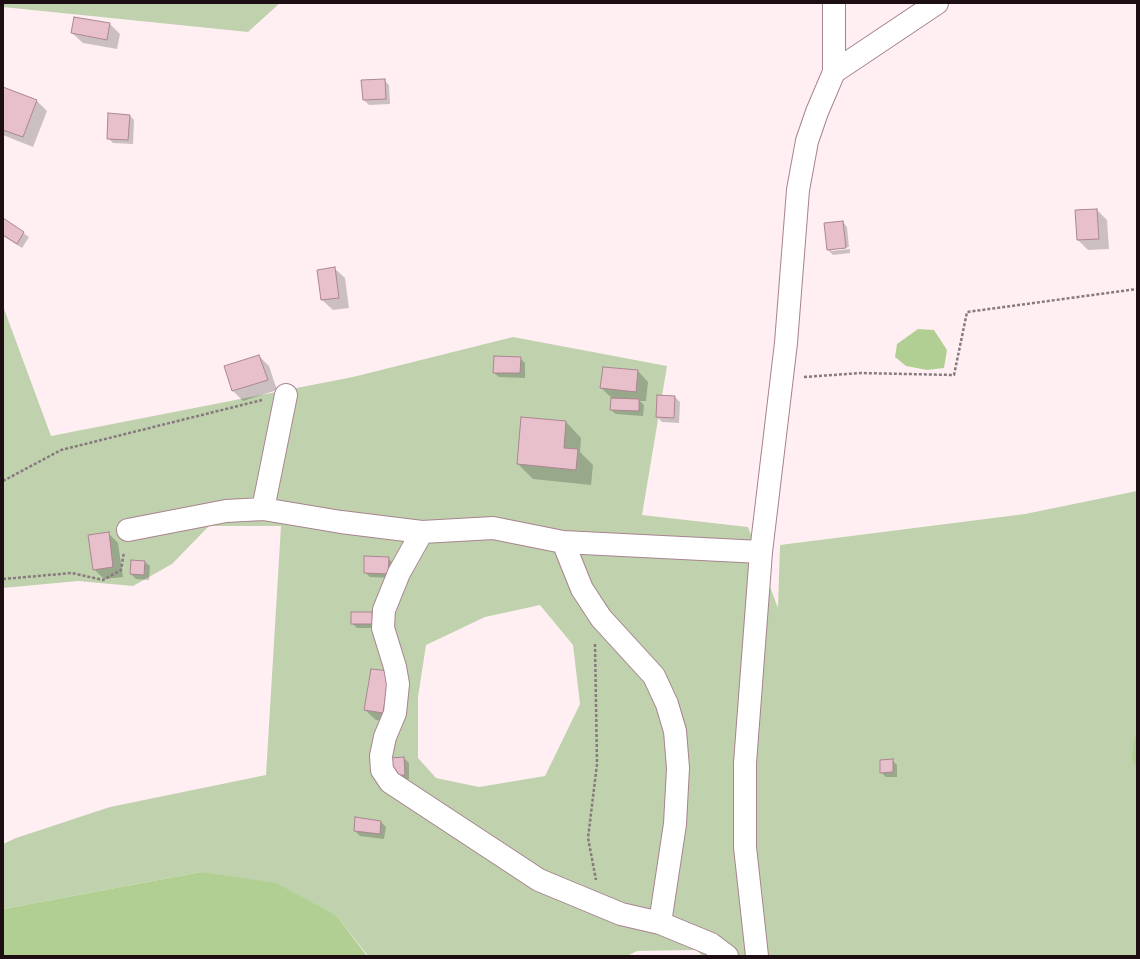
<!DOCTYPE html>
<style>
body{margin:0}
#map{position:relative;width:1140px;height:959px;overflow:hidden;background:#ffeff3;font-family:Montserrat,sans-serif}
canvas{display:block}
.frame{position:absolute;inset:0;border:4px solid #1c0e13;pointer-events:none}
</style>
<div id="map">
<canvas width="1140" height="959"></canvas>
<div class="frame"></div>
</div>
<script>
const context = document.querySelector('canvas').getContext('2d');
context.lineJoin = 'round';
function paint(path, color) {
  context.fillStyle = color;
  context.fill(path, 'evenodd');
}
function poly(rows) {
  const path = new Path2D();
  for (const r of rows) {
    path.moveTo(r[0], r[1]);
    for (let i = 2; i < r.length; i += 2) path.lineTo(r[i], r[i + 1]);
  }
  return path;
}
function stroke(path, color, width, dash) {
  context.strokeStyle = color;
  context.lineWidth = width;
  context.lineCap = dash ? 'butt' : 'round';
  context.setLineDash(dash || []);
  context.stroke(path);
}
paint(poly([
 [3,3,280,3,248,32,3,7],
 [3,306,51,436,353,377,513,337,667,366,642,515,748,527,778,608,780,545,1025,514,1137,491,1137,956,702,956,697,950,637,951,627,956,368,956,337,916,201,872,3,909,3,844,16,838,110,807,266,775,281,526,209,526,172,564,133,586,78,581,3,588],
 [540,605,573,645,580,704,545,776,479,787,436,778,418,758,418,697,426,645,485,617]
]), '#bfd2ad');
paint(poly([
 [918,329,934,330,947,350,944,368,927,370,906,366,895,357,897,344],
 [1137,734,1137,769,1132,759,1134,739],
 [201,872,276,883,337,916,367,956,3,956,3,909]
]), '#b1cf92');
paint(poly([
 [75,18,110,24,120,34,117,49,83,43,72,33],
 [384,80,389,85,390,104,369,105,364,100,362,81],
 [3,89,37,101,47,111,33,147,3,135],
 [130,116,134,120,133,144,113,143,108,138],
 [1076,210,1097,210,1107,220,1109,249,1088,250,1078,240],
 [3,219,29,237,22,248,3,236],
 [843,222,847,227,849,247,831,249,831,251,850,249,850,253,833,255,828,250,825,224],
 [334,268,345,278,349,308,333,310,322,300,318,270],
 [259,356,269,366,277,390,243,401,233,391,225,367],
 [520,358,525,363,525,378,499,377,494,373],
 [638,371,648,382,646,401,640,401,644,405,643,416,616,414,611,410,612,398,601,388],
 [658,396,675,397,680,402,679,423,662,422,657,417],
 [522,418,566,422,581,438,580,452,593,465,591,485,533,479,518,464],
 [108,533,118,543,123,577,104,579,94,569],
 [388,558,393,563,392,578,370,577,365,572],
 [145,562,150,566,149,580,136,579,131,574],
 [372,613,377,618,377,628,357,628,352,623],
 [389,672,393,722,376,720,365,710],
 [404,758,409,763,409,779,398,779],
 [892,760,897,765,897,777,886,777,881,772],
 [381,822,386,827,384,839,360,836,355,831]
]), '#0003');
const building = poly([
 [74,17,110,23,107,40,71,33,74,17],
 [385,79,386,99,363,100,361,80,385,79],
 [3,87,37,100,23,137,3,130,3,87],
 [108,113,130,115,128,140,107,139,108,113],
 [1097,209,1099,239,1077,240,1075,210,1097,209],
 [3,218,24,232,17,244,3,235,3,218],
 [843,221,846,248,827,250,824,223,843,221],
 [335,267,339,298,321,300,317,270,335,267],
 [259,355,268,380,232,391,224,366,259,355],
 [494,356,521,357,520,373,493,373,494,356],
 [603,367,638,370,636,392,600,388,603,367],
 [657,395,675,396,674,418,656,417,657,395],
 [611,398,639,399,639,411,610,410,611,398],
 [521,417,566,421,564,448,578,449,576,470,517,464,521,417],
 [109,532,113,567,93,570,88,535,109,532],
 [364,556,389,557,388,574,364,573,364,556],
 [131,560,145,561,144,575,130,574,131,560],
 [351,612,372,612,373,624,351,624,351,612],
 [371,669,390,671,383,713,364,710,371,669],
 [404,757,405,775,392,775,391,758,404,757],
 [893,759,893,772,880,773,880,760,893,759],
 [355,817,381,821,380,834,354,831,355,817]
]);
paint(building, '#e7c0cb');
stroke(building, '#ab8691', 1);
const minor = poly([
 [834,72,937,3],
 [286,395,263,509,341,522,422,532,493,528,563,542,761,552],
 [128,530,226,511,263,509],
 [422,532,399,573,384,610,383,628,395,667,398,684,395,713,385,737,381,756,382,770,390,782,539,880,621,914,660,923],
 [563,542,582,589,601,618,654,676,667,704,675,731,678,768,675,824,660,923,711,944,727,956],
 [757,956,745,847,745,763,761,552,786,343,798,190,807,141,817,112,834,72,834,3]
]);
stroke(minor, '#a8838e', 24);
stroke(poly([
 [804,377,861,373,954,375,967,312,1137,289],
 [3,481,61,450,262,400],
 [3,579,72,573,103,580,121,570,124,552],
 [595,644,597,764,588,838,596,880]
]), '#88797e', 2.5, [3, 2]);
stroke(minor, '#fff', 22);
</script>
